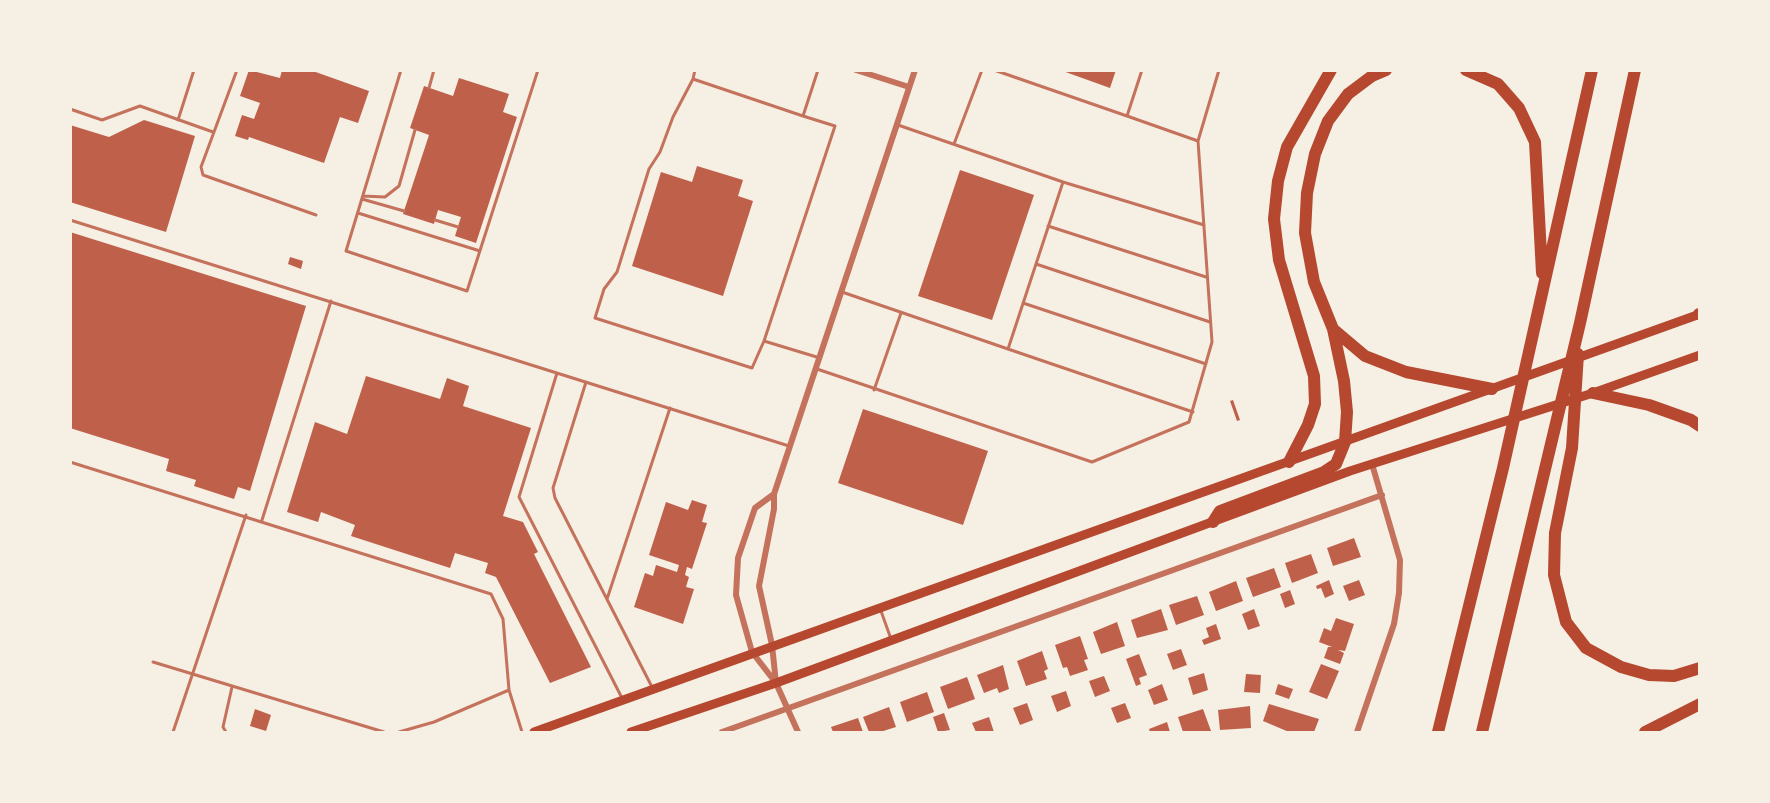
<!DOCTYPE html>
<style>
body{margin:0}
#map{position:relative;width:1770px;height:803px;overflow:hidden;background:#f6efe4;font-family:Signika,sans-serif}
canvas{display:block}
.frame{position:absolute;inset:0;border:72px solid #f6efe4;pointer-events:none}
</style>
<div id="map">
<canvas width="1770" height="803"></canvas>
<div class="frame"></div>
</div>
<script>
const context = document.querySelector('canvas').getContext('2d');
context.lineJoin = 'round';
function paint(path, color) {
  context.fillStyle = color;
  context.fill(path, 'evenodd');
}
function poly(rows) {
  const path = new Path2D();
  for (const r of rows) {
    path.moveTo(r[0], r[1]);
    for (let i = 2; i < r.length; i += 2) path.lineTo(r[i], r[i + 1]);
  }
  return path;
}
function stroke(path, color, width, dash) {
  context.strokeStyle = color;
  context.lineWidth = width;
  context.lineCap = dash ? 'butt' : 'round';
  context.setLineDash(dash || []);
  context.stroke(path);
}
paint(poly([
 [249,70,280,78,282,70,310,70,369,91,358,123,340,117,324,163,249,137,248,140,235,136,242,115,254,119,260,103,240,96],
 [1060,70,1116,70,1110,88],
 [459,78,509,94,503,112,517,117,476,243,455,236,461,217,438,210,434,224,403,214,429,135,410,128,424,86,453,96],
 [144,120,195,136,166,232,70,202,70,125,109,137],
 [697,166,743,180,738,196,753,201,723,296,632,266,661,172,692,182],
 [960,170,1034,195,992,320,918,296],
 [70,232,306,306,250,491,238,487,234,499,194,486,196,480,166,471,169,459,70,428],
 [290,257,303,261,301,269,288,264],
 [366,376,440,399,447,378,469,386,463,406,531,428,503,516,523,522,538,552,534,554,591,667,550,683,496,577,485,573,488,563,455,553,450,568,351,536,355,525,321,512,318,522,287,512,315,422,347,434],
 [1233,400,1240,420,1237,421,1230,401],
 [863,409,988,451,963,525,838,483],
 [692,500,707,505,702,522,707,523,692,569,687,567,685,575,689,577,686,587,694,589,683,624,634,607,645,573,653,576,656,565,677,572,679,565,649,555,666,502,688,510],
 [1354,538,1361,557,1333,566,1327,548],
 [1311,554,1318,573,1292,583,1285,563],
 [1274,568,1281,587,1253,597,1246,578],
 [1329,580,1334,594,1325,598,1321,588,1317,589,1316,586],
 [1359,580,1365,595,1349,601,1343,586],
 [1236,581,1243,601,1216,611,1209,592],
 [1290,590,1295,604,1285,608,1280,594],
 [1197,596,1204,615,1176,625,1169,605],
 [1161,609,1168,630,1137,638,1131,620],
 [1254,609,1260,626,1248,630,1242,614],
 [1336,618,1354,624,1345,651,1338,650,1344,653,1340,664,1324,658,1328,647,1332,647,1319,642,1324,628,1331,631],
 [1117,622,1125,646,1101,654,1093,632],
 [1216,624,1221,639,1204,645,1202,640,1209,637,1206,628],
 [1080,636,1088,659,1084,660,1088,670,1070,676,1067,667,1063,668,1055,645],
 [1181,649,1187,665,1173,670,1167,654],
 [1042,651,1048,669,1044,671,1047,679,1026,686,1017,661],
 [1139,654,1147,675,1139,678,1141,684,1136,686,1126,659],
 [1321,664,1339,671,1327,699,1309,692],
 [1003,665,1009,689,999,693,997,688,984,693,977,675],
 [1204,673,1208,690,1193,695,1188,678],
 [1246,674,1261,675,1260,693,1244,692],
 [1104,676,1110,691,1095,697,1089,681],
 [967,677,975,699,948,709,940,687],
 [1162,684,1168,700,1154,705,1148,690],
 [1278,684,1293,689,1289,699,1275,694],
 [1066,691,1071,706,1057,712,1051,696],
 [927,692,934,712,907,722,900,702],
 [1027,703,1033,720,1020,725,1013,708],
 [1125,703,1131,718,1117,723,1111,708],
 [1269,704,1319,719,1314,732,1289,732,1263,721],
 [1250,706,1251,728,1220,730,1218,710],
 [889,707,896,727,880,732,869,732,863,717],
 [255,709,271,715,266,731,250,726],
 [1203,709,1211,731,1183,732,1178,717],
 [944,713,950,730,938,732,933,717],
 [989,717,994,732,976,732,972,723],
 [858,718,863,732,833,732,831,727],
 [1167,722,1170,732,1150,732,1149,729]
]), '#bf614a');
stroke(poly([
 [237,70,201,167,203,175,316,215],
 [401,70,346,251,467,291,538,70],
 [695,70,693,79,803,116,818,70],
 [994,70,1127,116,1142,70],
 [693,79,673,117,660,152,649,169,617,272,604,289,595,318,752,368,764,341,820,358],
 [429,88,434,70],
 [70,109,102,120,140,106,213,132],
 [1127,116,1198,141],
 [178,120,194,70],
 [954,144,982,70],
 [1063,182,1204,225],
 [363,196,385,197,399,186,415,130],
 [362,199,404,211],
 [358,213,480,251],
 [70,220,789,446],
 [435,220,458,227],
 [1048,226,1206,277],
 [1036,264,1210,322],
 [842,292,1008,349,1063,182,898,125],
 [1023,303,1206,364],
 [764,341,835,126,803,116],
 [1008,349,1193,412],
 [817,369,1092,462,1189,422,1212,342,1198,141,1219,70],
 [557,373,519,497,622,698],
 [586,382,553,488,555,498,652,687],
 [874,390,901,313],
 [70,462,491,594,503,619,509,690,522,732],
 [262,520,331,301],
 [607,599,670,408],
 [881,611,891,639],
 [153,662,384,732],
 [173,732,246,515],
 [226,732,223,727,232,687],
 [399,732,434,722,509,690]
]), '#c5725c', 3);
stroke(poly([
 [856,70,909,87],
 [774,494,755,508,738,558,736,595,752,652,776,683,798,732],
 [776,683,772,645,759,586,774,509,774,494,915,70],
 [722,732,1382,495],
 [1357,732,1394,624,1399,593,1400,560,1372,464]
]), '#c5725c', 6);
stroke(poly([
 [534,732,1700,314],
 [631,732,776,683,1350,471,1593,393,1700,355]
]), '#b5482f', 9);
stroke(poly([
 [1386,70,1372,76,1348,94,1328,121,1315,154,1307,193,1305,233,1314,282,1333,329,1365,356,1406,372,1492,389],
 [1466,70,1498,84,1519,108,1535,142,1542,273],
 [1699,314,1700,314],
 [1578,354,1572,448,1555,533,1554,575,1566,622,1586,648,1621,667,1649,675,1674,676,1700,668],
 [1593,393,1649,405,1691,420,1700,426],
 [1289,462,1308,425,1315,404,1314,376,1279,260,1274,219,1278,181,1287,147,1331,70],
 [1213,522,1220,511,1324,472,1336,464,1345,442,1347,412,1344,381,1333,329],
 [1438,732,1503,468,1592,70],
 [1482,732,1580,323,1635,70],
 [1645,732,1700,704]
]), '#b5482f', 12);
</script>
